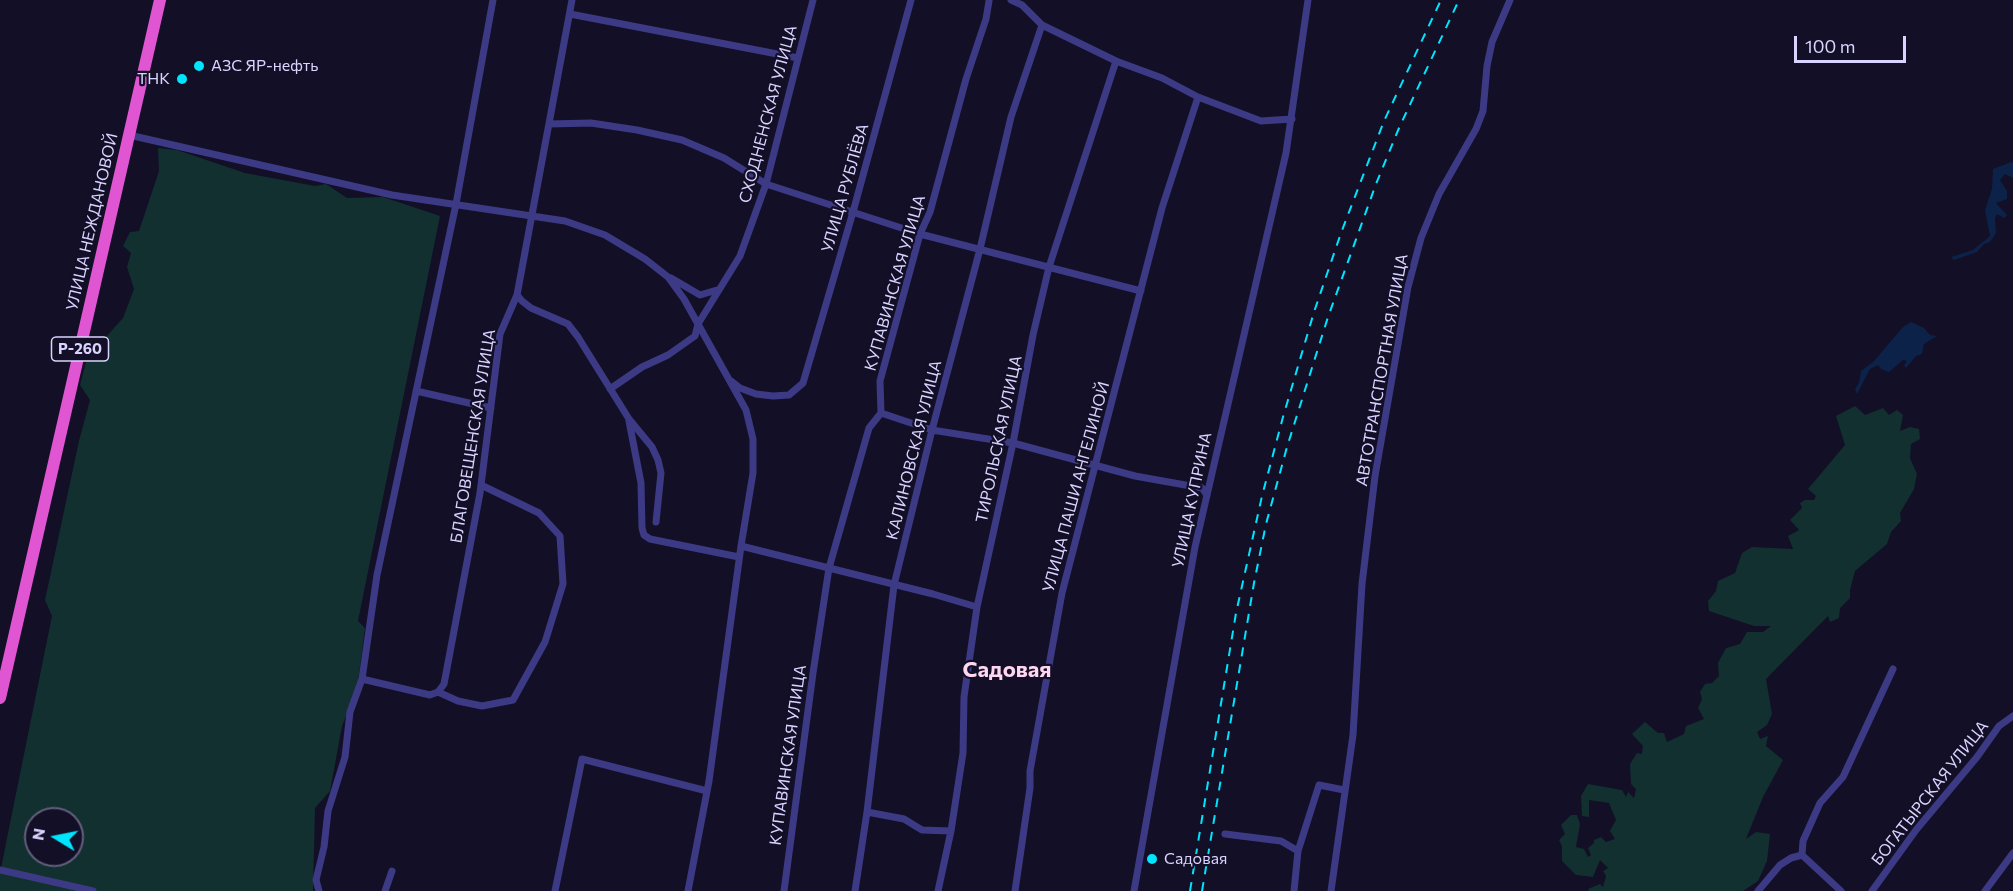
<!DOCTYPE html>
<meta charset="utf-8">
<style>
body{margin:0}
#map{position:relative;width:2013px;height:891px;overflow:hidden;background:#130f26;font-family:Commissioner,sans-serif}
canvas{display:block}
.north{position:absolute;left:24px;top:807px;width:60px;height:60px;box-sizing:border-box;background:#130f26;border:2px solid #625e7d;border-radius:50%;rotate:280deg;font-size:16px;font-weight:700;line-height:24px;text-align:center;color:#d9d4ff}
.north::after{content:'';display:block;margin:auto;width:21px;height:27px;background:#00e5ff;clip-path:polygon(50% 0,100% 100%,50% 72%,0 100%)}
.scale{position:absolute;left:1794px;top:36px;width:112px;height:27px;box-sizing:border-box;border:3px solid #d9d4ff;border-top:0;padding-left:8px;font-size:18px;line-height:21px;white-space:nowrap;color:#d9d4ff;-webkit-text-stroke:4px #130f26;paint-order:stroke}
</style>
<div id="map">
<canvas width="2013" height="891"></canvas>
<div class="north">N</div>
<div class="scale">100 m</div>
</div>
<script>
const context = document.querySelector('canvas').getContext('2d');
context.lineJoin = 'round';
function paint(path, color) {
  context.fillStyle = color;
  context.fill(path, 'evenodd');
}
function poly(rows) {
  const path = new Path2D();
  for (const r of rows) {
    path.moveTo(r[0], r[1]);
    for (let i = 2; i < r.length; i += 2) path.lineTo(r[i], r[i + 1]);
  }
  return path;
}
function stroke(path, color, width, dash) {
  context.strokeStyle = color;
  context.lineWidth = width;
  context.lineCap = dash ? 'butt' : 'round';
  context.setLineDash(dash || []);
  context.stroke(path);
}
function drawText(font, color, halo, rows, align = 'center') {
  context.font = font + ' Commissioner,sans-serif';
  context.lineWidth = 4.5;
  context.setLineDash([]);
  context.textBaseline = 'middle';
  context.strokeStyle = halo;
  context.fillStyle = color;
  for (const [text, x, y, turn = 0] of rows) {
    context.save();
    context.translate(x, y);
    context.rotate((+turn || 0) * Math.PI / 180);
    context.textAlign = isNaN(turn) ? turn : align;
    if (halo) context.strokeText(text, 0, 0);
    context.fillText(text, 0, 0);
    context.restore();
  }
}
paint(poly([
 [158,148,177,150,245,173,315,186,326,184,347,198,383,197,440,216,358,621,365,628,357,689,342,726,330,791,315,808,313,891,0,891,0,874,7,838,52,616,45,600,79,441,90,400,80,385,87,358,123,318,134,289,127,267,131,253,123,246,130,232,139,231,159,171],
 [36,819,72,819,72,855,36,855],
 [1855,406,1865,415,1883,408,1889,415,1897,410,1903,415,1900,431,1910,427,1919,429,1920,439,1911,444,1910,458,1917,474,1914,489,1900,513,1901,521,1891,532,1887,544,1855,571,1850,590,1850,598,1840,608,1839,618,1830,622,1828,616,1766,679,1772,714,1767,725,1757,732,1760,739,1768,736,1766,746,1783,760,1763,797,1746,839,1756,832,1770,834,1767,861,1758,881,1743,891,1589,891,1588,889,1600,884,1603,887,1606,876,1603,871,1608,868,1600,860,1593,877,1576,875,1562,861,1562,846,1559,840,1565,834,1561,825,1571,815,1577,815,1580,824,1576,847,1584,849,1588,857,1591,855,1588,848,1594,843,1594,840,1601,837,1606,842,1615,839,1610,831,1616,820,1609,803,1589,800,1589,817,1582,816,1581,796,1588,784,1622,790,1626,797,1628,792,1634,798,1636,789,1631,784,1630,764,1637,753,1642,754,1643,746,1632,734,1645,722,1658,733,1664,733,1667,742,1684,734,1686,726,1704,719,1698,708,1702,699,1700,692,1705,684,1712,683,1719,676,1718,663,1726,648,1740,644,1747,632,1763,632,1771,626,1754,626,1709,611,1708,601,1716,591,1718,581,1735,573,1742,553,1752,547,1793,549,1788,536,1799,530,1790,520,1802,508,1800,503,1805,500,1814,500,1816,496,1808,489,1845,445,1836,416]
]), '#12302f');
paint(poly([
 [2011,162,2013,163,2013,178,2005,174,2000,180,2007,191,2007,199,1996,203,2007,215,2004,218,1997,214,1995,218,1996,233,1990,242,1984,244,1977,252,1954,260,1951,257,1973,250,1990,236,1985,210,1992,189,1993,169],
 [1911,322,1924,328,1930,335,1937,336,1924,344,1922,354,1916,356,1906,368,1904,365,1907,361,1903,360,1889,372,1881,369,1878,365,1870,369,1857,394,1855,389,1859,383,1861,371,1874,361,1903,327]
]), '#0c2248');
stroke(poly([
 [1011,0,1022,5,1042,25,1116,61,1162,78,1198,97,1261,121,1292,119],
 [570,14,798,58],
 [549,124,591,123,637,130,682,140,724,158,766,184,920,234,1141,291],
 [129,135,392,195,565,221,605,235,645,259,668,277,684,299,746,410,753,439,753,473,741,546,709,781,688,891],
 [671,278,700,295,717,290],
 [517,295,522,301,531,308,568,324,578,337,629,419,652,447,658,460,661,473,656,522],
 [731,381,740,388,756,394,773,396,789,395,803,383,853,212,911,0],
 [610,389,642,367,668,355,695,336,698,324,740,256,766,184,813,0],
 [416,391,491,408],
 [881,413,932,430,1013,443,1135,476,1202,488,1207,495],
 [629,421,641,483,642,528,644,535,650,539,739,557],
 [741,546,933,594,977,607],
 [362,679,430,695,438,692,444,684,480,493,500,334,517,295,572,0],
 [438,692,458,701,482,706,513,700,545,642,563,584,560,536,539,513,481,485],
 [867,812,904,819,922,830,951,831,938,891],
 [951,831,963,753,964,697,977,607,1013,443,1033,335,1049,267,1116,61],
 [1225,834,1281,841,1298,851],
 [1802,855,1841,891],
 [0,870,93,891],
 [319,891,316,880,324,847,328,811,345,757,350,712,362,679,377,575,456,204,493,0],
 [385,891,392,871],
 [555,891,582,759,707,791],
 [784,891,813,673,829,568,869,428,881,413,880,381,920,234,930,212,966,79,986,19,989,1],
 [855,891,867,812,894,585,932,430,980,249,1011,117,1042,25],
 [1015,891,1030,788,1030,771,1062,593,1162,208,1198,97],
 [1134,891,1195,547,1286,153,1308,0],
 [1294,891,1298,851,1319,785,1344,790],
 [1331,891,1353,735,1362,584,1375,476,1408,287,1421,238,1439,194,1476,129,1483,111,1487,66,1492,42,1510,0],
 [1758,891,1780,865,1791,858,1802,855,1803,841,1820,803,1843,777,1893,669],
 [1872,891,1916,830,1977,757,1999,726,2013,716],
 [1985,891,2013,853]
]), '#3d3a85', 7);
stroke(poly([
 [0,698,160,0]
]), '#e055d1', 12);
stroke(poly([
 [1190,891,1236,613,1262,496,1283,417,1314,312,1341,233,1384,121,1441,0],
 [1202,891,1254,583,1266,524,1287,447,1328,317,1376,184,1399,128,1459,0]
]), '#00e5ff', 2, [9, 8]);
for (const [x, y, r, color] of [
 [199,66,6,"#00e5ff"],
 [182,79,6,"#00e5ff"],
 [1152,859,6,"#00e5ff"]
]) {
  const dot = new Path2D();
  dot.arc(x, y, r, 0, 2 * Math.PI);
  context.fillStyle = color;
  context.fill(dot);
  stroke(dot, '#130f26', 2);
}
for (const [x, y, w] of [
 [80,349,57]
]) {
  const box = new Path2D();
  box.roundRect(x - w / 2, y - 12, w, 24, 4.5);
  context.fillStyle = '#130f26';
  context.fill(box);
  stroke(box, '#d9d4ff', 1.5);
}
drawText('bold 15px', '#d9d4ff', null, [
 ["Р-260",80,349]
]);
drawText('16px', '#d9d4ff', '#130f26', [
 ["АЗС ЯР-нефть",211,66],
 ["ТНК",170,79,"right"],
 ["Садовая",1164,859]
], 'left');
drawText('16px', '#d9d4ff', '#130f26', [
 ["СХОДНЕНСКАЯ УЛИЦА",768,114,-75],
 ["УЛИЦА РУБЛЁВА",845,188,-74],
 ["УЛИЦА НЕЖДАНОВОЙ",92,222,-77],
 ["КУПАВИНСКАЯ УЛИЦА",895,283,-74],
 ["АВТОТРАНСПОРТНАЯ УЛИЦА",1382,370,-80],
 ["БЛАГОВЕЩЕНСКАЯ УЛИЦА",473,436,-81],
 ["ТИРОЛЬСКАЯ УЛИЦА",999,439,-78],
 ["КАЛИНОВСКАЯ УЛИЦА",914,450,-76],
 ["УЛИЦА ПАШИ АНГЕЛИНОЙ",1076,487,-75],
 ["УЛИЦА КУПРИНА",1192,500,-78],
 ["КУПАВИНСКАЯ УЛИЦА",788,755,-82],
 ["БОГАТЫРСКАЯ УЛИЦА",1930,793,-52]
]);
drawText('bold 22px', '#ffd6f0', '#130f26', [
 ["Садовая",1007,670]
]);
</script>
